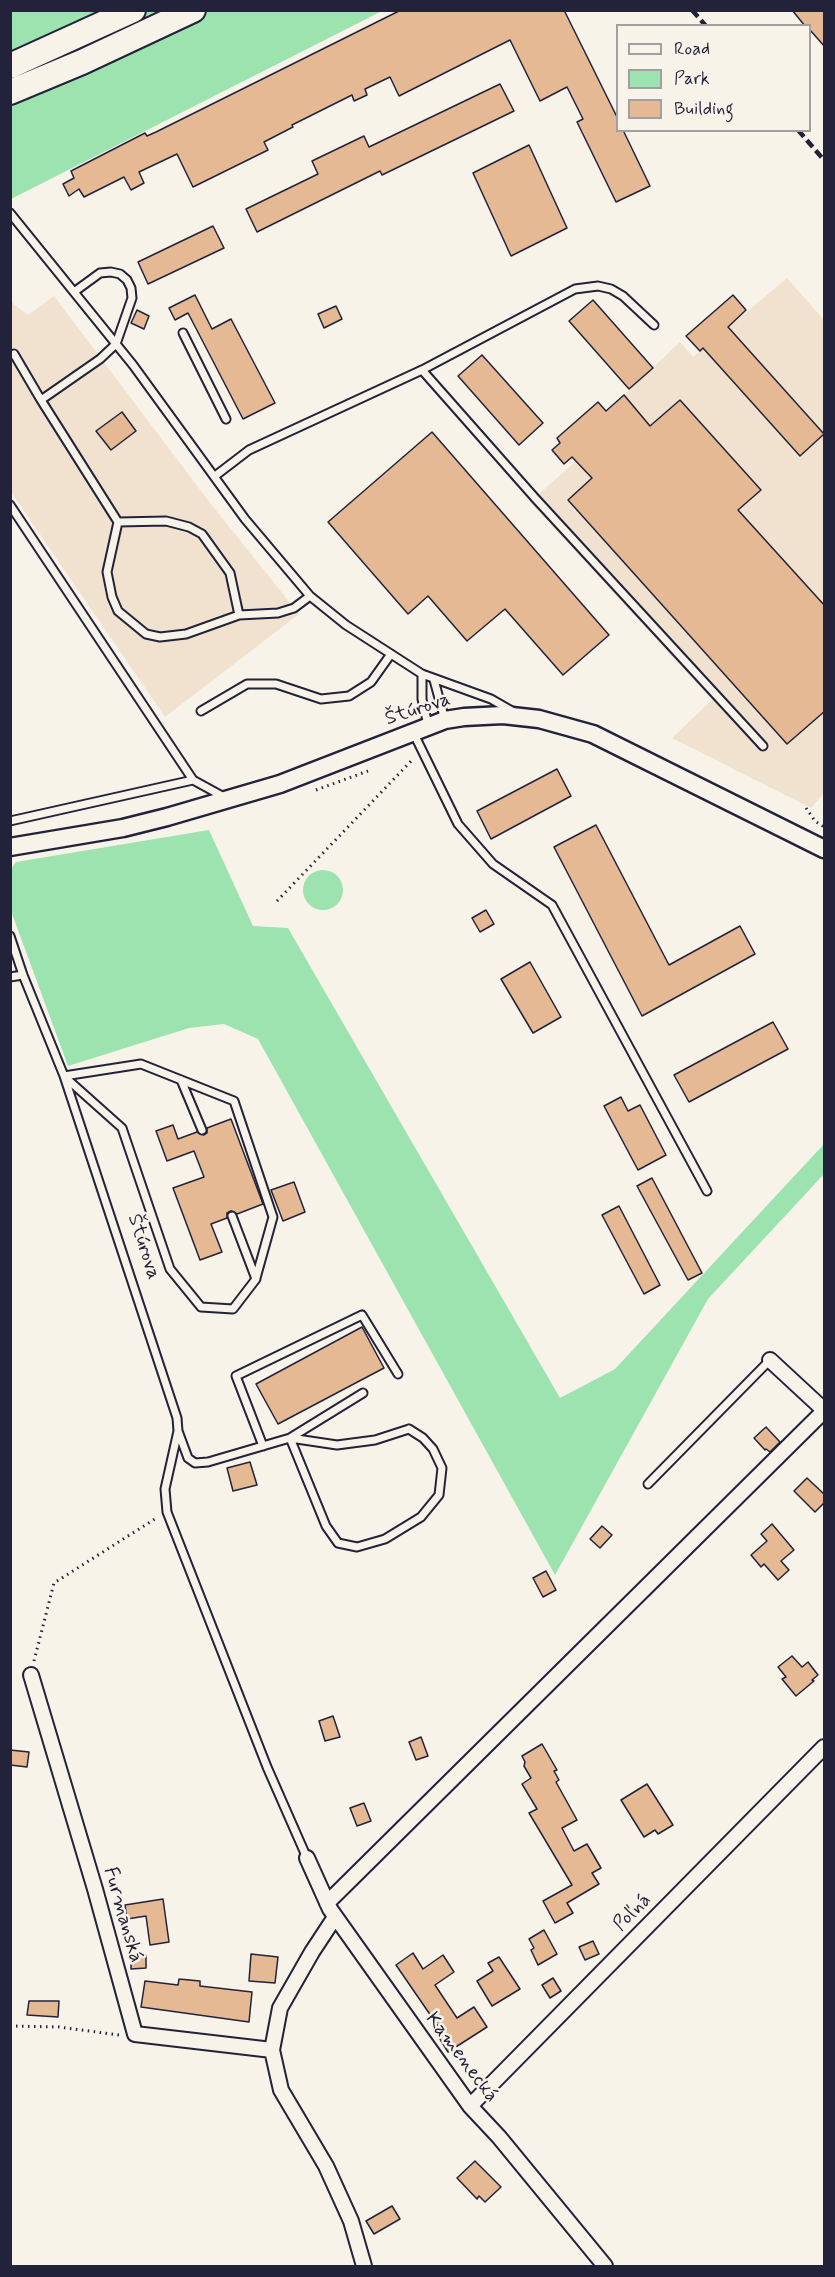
<!DOCTYPE html>
<meta charset="utf-8">
<style>
body{margin:0}
#map{position:relative;width:835px;height:2277px;overflow:hidden;background:#f7f3e8;font-family:Mynerve,sans-serif}
canvas{display:block}
.frame{position:absolute;inset:0;border:12px solid #22223b;pointer-events:none}
.legend{position:absolute;left:616px;top:24px;width:195px;height:108px;box-sizing:border-box;background:#f7f3e8;border:2px solid #a29fa3;margin:0;padding:8px 10px;list-style:none;font-size:18px;color:#22223b}
.legend li{display:flex;align-items:center;gap:12px;height:30px}
.legend b{width:30px;border:2px solid #a29fa3}
</style>
<div id="map">
<canvas width="835" height="2277"></canvas>
<div class="frame"></div>
<ul class="legend">
<li><b style="height:8px;background:#f7f3e8"></b>Road</li>
<li><b style="height:16px;background:#9de3b0"></b>Park</li>
<li><b style="height:16px;background:#e4b994"></b>Building</li>
</ul>
</div>
<script>
const context = document.querySelector('canvas').getContext('2d');
context.lineJoin = 'round';
function paint(path, color) {
  context.fillStyle = color;
  context.fill(path, 'evenodd');
}
function poly(rows) {
  const path = new Path2D();
  for (const r of rows) {
    if (r.length === 3) {
      path.moveTo(r[0] + r[2], r[1]);
      path.arc(r[0], r[1], r[2], 0, 2 * Math.PI);
      continue;
    }
    path.moveTo(r[0], r[1]);
    for (let i = 2; i < r.length; i += 2) path.lineTo(r[i], r[i + 1]);
  }
  return path;
}
function stroke(path, color, width, dash) {
  context.strokeStyle = color;
  context.lineWidth = width;
  context.lineCap = dash ? 'butt' : 'round';
  context.setLineDash(dash || []);
  context.stroke(path);
}
function drawText(font, color, halo, rows, align = 'center') {
  context.font = font + ' Mynerve,sans-serif';
  context.lineWidth = 5;
  context.setLineDash([]);
  context.textBaseline = 'middle';
  context.strokeStyle = halo;
  context.fillStyle = color;
  for (const [text, x, y, turn = 0] of rows) {
    context.save();
    context.translate(x, y);
    context.rotate((+turn || 0) * Math.PI / 180);
    context.textAlign = isNaN(turn) ? turn : align;
    if (halo) context.strokeText(text, 0, 0);
    context.fillText(text, 0, 0);
    context.restore();
  }
}
paint(poly([
 [787,278,824,320,824,793,811,808,672,738,712,700,530,502,576,461,624,395,680,342,693,357],
 [54,296,207,499,299,614,165,717,11,492,10,301,28,315]
]), '#f1e2cf');
paint(poly([
 [16,10,382,11,11,199,10,13],
 [209,830,253,926,288,928,560,1398,615,1369,824,1144,824,1174,708,1299,555,1575,258,1039,224,1024,189,1028,68,1066,11,911,11,869,16,862],
 [323,890,20]
]), '#9de3b0');
const building = poly([
 [401,10,564,10,618,119,618,130,623,130,650,186,616,202,577,122,583,119,567,87,540,101,510,40,399,96,390,77,365,89,367,95,354,101,352,95,292,125,293,127,264,142,268,150,193,187,177,154,139,172,144,183,131,190,124,177,84,197,79,189,69,196,63,184,74,178,71,171,145,133,147,136,156,132,401,10],
 [792,10,825,10,825,47,810,30,810,26,805,26,792,10],
 [500,84,514,111,382,175,380,171,257,232,246,209,318,174,312,161,364,136,369,147,500,84],
 [529,145,567,228,511,256,473,173,529,145],
 [213,226,224,248,148,284,138,262,213,226],
 [195,295,212,329,231,319,275,403,243,419,188,313,175,320,169,308,195,295],
 [733,295,746,310,728,327,824,434,800,456,703,348,700,351,686,336,733,295],
 [593,300,653,368,629,389,569,321,593,300],
 [336,306,342,319,324,328,318,314,336,306],
 [137,310,149,316,144,329,131,323,137,310],
 [482,355,543,423,519,445,458,376,482,355],
 [624,395,650,426,680,400,761,490,738,510,825,606,825,711,787,744,568,500,592,478,572,457,564,464,552,450,560,443,557,438,598,402,606,411,624,395],
 [122,412,136,431,111,450,96,431,122,412],
 [432,432,609,635,563,675,505,609,467,641,428,596,408,614,328,522,432,432],
 [557,769,571,796,491,839,477,811,557,769],
 [596,825,669,965,740,926,755,954,642,1016,554,847,596,825],
 [486,910,494,924,480,932,472,918,486,910],
 [530,962,561,1017,533,1033,501,979,530,962],
 [773,1022,788,1049,689,1102,674,1075,773,1022],
 [621,1097,628,1111,640,1105,666,1155,638,1170,604,1106,621,1097],
 [231,1119,263,1204,237,1214,231,1211,227,1213,227,1218,211,1224,222,1252,200,1260,173,1188,204,1177,194,1151,167,1161,156,1131,173,1125,178,1139,197,1132,204,1135,207,1133,207,1128,231,1119],
 [652,1178,702,1273,688,1280,637,1186,652,1178],
 [294,1182,305,1212,283,1221,271,1190,294,1182],
 [619,1206,660,1285,644,1294,602,1215,619,1206],
 [362,1327,384,1368,278,1424,256,1384,362,1327],
 [766,1427,780,1442,770,1452,766,1449,765,1450,754,1438,766,1427],
 [250,1462,257,1485,233,1491,227,1468,250,1462],
 [807,1478,825,1495,825,1502,815,1512,794,1491,807,1478],
 [772,1524,794,1550,781,1561,789,1570,778,1580,764,1564,761,1567,751,1555,767,1541,761,1534,772,1524],
 [602,1526,612,1535,600,1548,590,1539,602,1526],
 [546,1571,556,1590,543,1597,533,1578,546,1571],
 [792,1656,802,1667,808,1662,818,1675,812,1680,814,1681,796,1696,782,1679,786,1677,778,1667,792,1656],
 [333,1716,340,1737,325,1741,319,1721,333,1716],
 [421,1737,428,1756,416,1760,409,1742,421,1737],
 [542,1744,557,1770,554,1771,559,1780,556,1782,577,1820,562,1828,574,1851,587,1844,601,1868,592,1873,599,1884,567,1903,573,1913,555,1923,543,1901,572,1885,529,1813,537,1809,522,1784,531,1778,524,1766,525,1762,522,1756,542,1744],
 [10,1750,29,1752,27,1767,10,1765,10,1750],
 [647,1784,673,1825,658,1834,655,1830,644,1837,621,1800,647,1784],
 [364,1803,371,1821,357,1826,350,1808,364,1803],
 [163,1899,169,1942,150,1945,146,1916,127,1919,125,1905,163,1899],
 [544,1930,557,1954,538,1965,531,1950,534,1948,529,1939,544,1930],
 [593,1941,599,1954,585,1960,579,1947,593,1941],
 [413,1953,423,1969,443,1955,454,1972,435,1985,457,2018,474,2007,487,2027,448,2052,435,2031,440,2029,396,1965,413,1953],
 [251,1954,278,1957,275,1983,249,1981,251,1954],
 [146,1955,146,1968,131,1969,131,1956,146,1955],
 [499,1957,520,1989,492,2006,477,1981,493,1971,488,1963,499,1957],
 [553,1978,561,1991,550,1998,542,1985,553,1978],
 [179,1979,200,1981,200,1986,252,1992,249,2022,141,2007,145,1981,178,1985,179,1979],
 [29,2001,59,2001,58,2017,27,2015,29,2001],
 [475,2161,501,2187,485,2202,479,2196,477,2199,457,2178,475,2161],
 [392,2206,400,2219,374,2234,366,2221,392,2206]
]);
paint(building, '#e4b994');
stroke(building, '#22223b', 1.5);
const service = poly([
 [10,213,133,365,245,519,310,596,346,625,422,674,491,699,512,711],
 [74,292,100,273,111,272,120,274,127,280,131,288,132,298,116,344,100,359,41,400,118,522,107,572,112,597,118,611,146,634,160,637,186,634,239,615,278,613,294,608,310,596],
 [183,333,226,419],
 [14,354,41,400],
 [422,370,535,498,763,746],
 [215,476,249,450,422,370,575,289,598,286,611,289,623,296,654,325],
 [10,505,193,780],
 [118,522,166,521,189,527,202,534,230,573,239,615],
 [422,674,422,699,428,725],
 [434,680,445,720],
 [201,711,247,684,276,684,321,699,349,696,371,682,391,654],
 [414,734,458,824,493,864,552,905,707,1191],
 [10,821,193,780,224,797],
 [10,936,23,975,64,1076,177,1418,178,1431,188,1458,195,1463,208,1462,290,1438,363,1393],
 [10,977,23,975],
 [64,1076,141,1064,234,1101,273,1217,256,1278],
 [66,1078,122,1128,170,1269,201,1307,233,1309,256,1279,232,1216],
 [181,1080,202,1130],
 [409,1429,423,1438,433,1449,442,1468,439,1495,421,1517,385,1539,357,1547,338,1543,326,1526,290,1438,337,1445,375,1440,409,1429],
 [178,1431,165,1489,167,1512,267,1767,307,1858],
 [263,1446,236,1376,362,1315,398,1374],
 [648,1484,770,1360]
]);
const minor = poly([
 [770,1360,824,1410],
 [31,1675,95,1889,135,2034,272,2050],
 [307,1858,330,1909,470,2106,499,2137,605,2266],
 [327,1903,824,1411],
 [335,1917,312,1952,280,2008,272,2050,281,2090,326,2166,351,2221,364,2266],
 [470,2106,824,1747]
]);
const tertiary = poly([
 [10,847,123,828,167,817,280,784,445,720,464,717,503,715,539,719,593,734,824,849]
]);
const motorway = poly([
 [10,66,133,10],
 [10,92,82,62,193,10]
]);
stroke(service, '#22223b', 11);
stroke(minor, '#22223b', 18);
stroke(tertiary, '#22223b', 21);
stroke(motorway, '#22223b', 28);
stroke(poly([
 [316,790,368,771],
 [806,808,815,821,824,827],
 [277,901,414,758],
 [34,1661,54,1583,158,1517],
 [10,2026,59,2027,119,2035]
]), '#22223b', 3, [1.5, 4.5]);
stroke(service, '#f7f3e8', 7);
stroke(minor, '#f7f3e8', 14);
stroke(tertiary, '#f7f3e8', 16);
stroke(motorway, '#f7f3e8', 24);
stroke(poly([
 [692,10,706,26],
 [798,130,824,160]
]), '#22223b', 4.5, [9, 4.5]);
drawText('20px', '#22223b', '#f7f3e8', [
 ["Štúrova",418,710,-18],
 ["Štúrova",143,1247,72],
 ["Poľná",633,1913,-45],
 ["Furmanská",122,1915,74],
 ["Kamenecká",461,2058,53]
]);
</script>
